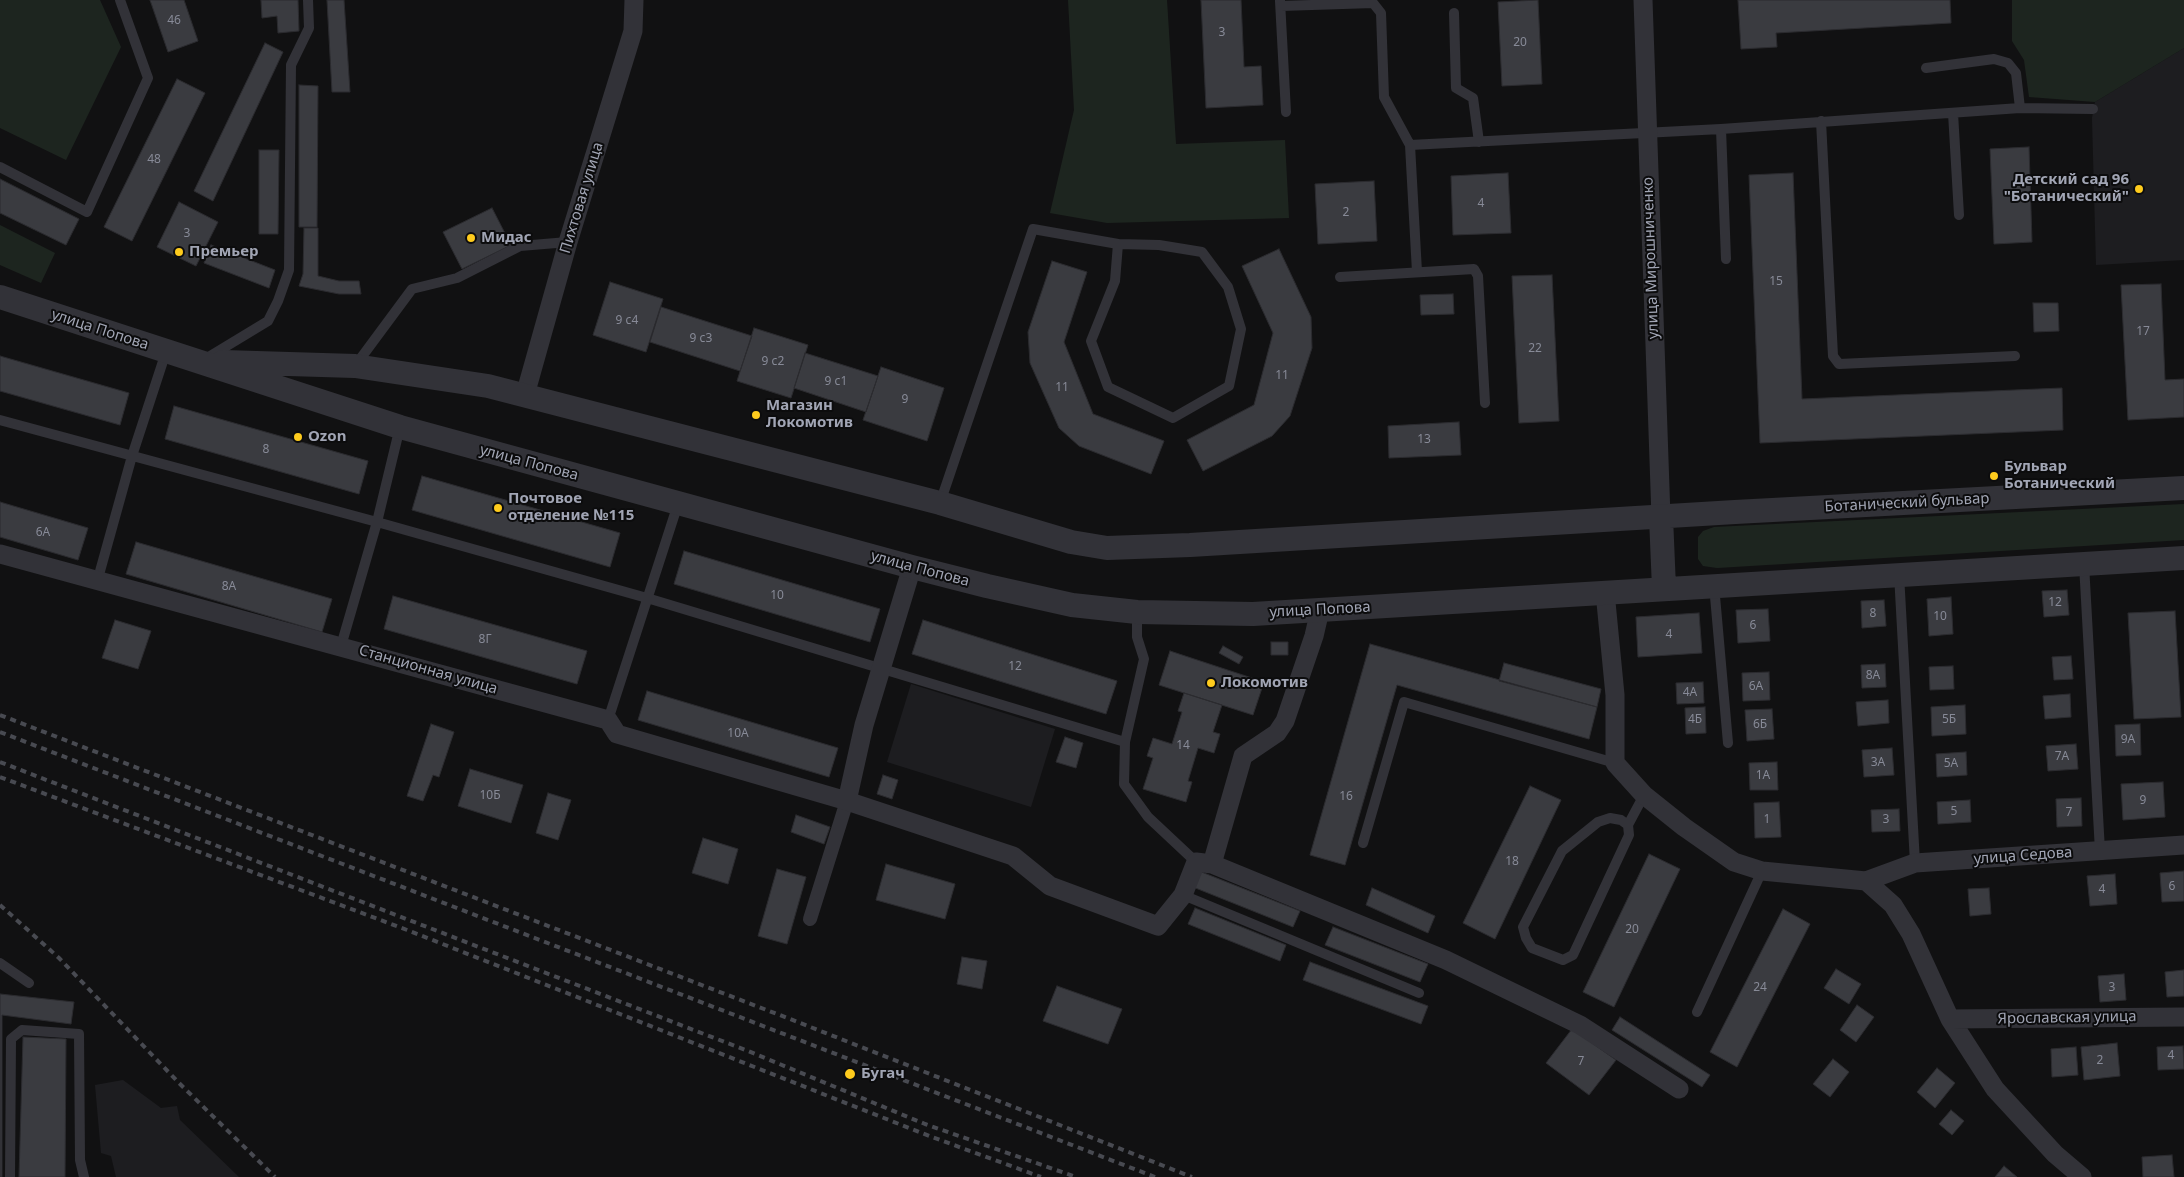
<!DOCTYPE html>
<meta charset="utf-8">
<style>
body{margin:0}
canvas{display:block;background:#111112}
</style>
<canvas width="2184" height="1177"></canvas>
<script>
const context = document.querySelector('canvas').getContext('2d');
context.lineJoin = 'round';
function paint(path, color) {
  context.fillStyle = color;
  context.fill(path, 'evenodd');
}
function poly(rows) {
  const path = new Path2D();
  for (const r of rows) {
    path.moveTo(r[0], r[1]);
    for (let i = 2; i < r.length; i += 2) path.lineTo(r[i], r[i + 1]);
  }
  return path;
}
function stroke(path, color, width, dash) {
  context.strokeStyle = color;
  context.lineWidth = width;
  context.lineCap = dash ? 'butt' : 'round';
  context.setLineDash(dash || []);
  context.stroke(path);
}
function drawText(font, color, halo, rows, align = 'center') {
  context.font = font + ' "Noto Sans",sans-serif';
  context.lineWidth = 4;
  context.setLineDash([]);
  context.textBaseline = 'middle';
  context.strokeStyle = halo;
  context.fillStyle = color;
  for (const [text, x, y, turn = 0] of rows) {
    context.save();
    context.translate(x, y);
    context.rotate((+turn || 0) * Math.PI / 180);
    context.textAlign = isNaN(turn) ? turn : align;
    if (halo) context.strokeText(text, 0, 0);
    context.fillText(text, 0, 0);
    context.restore();
  }
}
paint(poly([
 [2184,48,2184,260,2096,265,2092,118,2095,102],
 [911,684,1055,729,1031,807,887,762],
 [123,1080,161,1108,177,1106,180,1120,239,1177,116,1177,111,1156,101,1153,95,1085]
]), '#1d1d20');
paint(poly([
 [0,0,100,0,121,47,66,160,0,128],
 [1068,0,1167,0,1176,144,1285,140,1289,218,1107,223,1050,213,1074,110],
 [2012,0,2184,0,2184,48,2095,102,2029,97,2024,60,2012,41],
 [0,225,55,253,41,283,0,265],
 [2184,504,2184,540,1717,568,1703,566,1698,559,1698,537,1703,531,1714,527]
]), '#1d251f');
const building = poly([
 [150,0,184,0,198,41,168,52,150,0],
 [261,0,298,0,299,31,278,33,277,16,262,18,261,0],
 [327,0,344,0,350,92,332,92,327,0],
 [1201,0,1241,0,1244,67,1261,66,1263,105,1206,108,1201,0],
 [1538,0,1542,84,1502,86,1498,2,1538,0],
 [1738,0,1950,0,1951,23,1776,33,1777,47,1741,49,1738,0],
 [265,43,283,52,213,201,194,191,265,43],
 [177,79,205,93,132,241,104,227,177,79],
 [299,85,318,86,317,227,299,227,299,85],
 [2029,147,2032,242,1994,244,1990,149,2029,147],
 [259,150,279,150,278,234,259,234,259,150],
 [1508,173,1511,233,1453,235,1451,176,1508,173],
 [1793,173,1802,399,2062,388,2063,430,1760,443,1749,175,1793,173],
 [0,179,79,219,66,245,0,213,0,179],
 [1374,181,1377,241,1318,244,1315,184,1374,181],
 [179,202,218,222,196,266,157,247,179,202],
 [492,208,511,245,462,269,443,232,492,208],
 [304,228,318,228,318,276,339,281,359,281,361,294,339,294,299,286,303,274,304,228],
 [211,245,275,270,269,288,204,263,211,245],
 [1279,249,1311,317,1312,348,1290,416,1272,436,1203,471,1187,440,1254,405,1273,333,1242,266,1279,249],
 [1052,261,1087,272,1064,342,1093,414,1164,441,1151,474,1079,446,1059,428,1030,363,1028,332,1052,261],
 [1552,275,1559,421,1519,423,1512,276,1552,275],
 [610,282,663,299,646,352,593,335,610,282],
 [2161,284,2165,380,2184,379,2184,417,2128,420,2121,285,2161,284],
 [1453,294,1454,314,1421,315,1420,295,1453,294],
 [2033,303,2058,303,2059,331,2034,332,2033,303],
 [661,307,752,336,740,371,650,342,661,307],
 [754,328,808,345,791,398,737,381,754,328],
 [805,353,878,376,866,412,794,388,805,353],
 [0,356,129,393,120,425,0,391,0,356],
 [881,367,944,388,927,441,863,420,881,367],
 [174,406,368,461,359,494,165,439,174,406],
 [1459,422,1461,455,1389,458,1388,426,1459,422],
 [422,476,620,533,610,567,412,510,422,476],
 [0,502,88,528,78,560,0,537,0,502],
 [136,542,332,599,322,632,126,574,136,542],
 [684,551,880,609,870,642,674,584,684,551],
 [2067,590,2069,615,2044,617,2042,591,2067,590],
 [393,596,587,651,577,684,384,629,393,596],
 [1951,597,1953,634,1929,636,1927,599,1951,597],
 [1884,600,1886,626,1862,628,1861,601,1884,600],
 [1768,609,1770,641,1738,643,1736,610,1768,609],
 [2175,611,2181,717,2134,719,2128,613,2175,611],
 [1699,613,1702,653,1638,657,1636,617,1699,613],
 [115,620,151,631,138,669,102,658,115,620],
 [923,620,1117,681,1106,714,912,654,923,620],
 [1271,642,1288,642,1288,655,1271,655,1271,642],
 [1370,644,1597,707,1589,739,1397,685,1345,865,1310,855,1370,644],
 [1223,646,1243,657,1239,664,1219,653,1223,646],
 [1170,651,1264,682,1253,715,1159,685,1170,651],
 [2071,656,2073,679,2054,680,2052,657,2071,656],
 [1504,663,1601,689,1597,707,1499,681,1504,663],
 [1885,664,1886,687,1862,688,1861,665,1885,664],
 [1953,666,1954,689,1930,690,1929,667,1953,666],
 [1769,672,1770,700,1743,701,1742,673,1769,672],
 [1703,682,1704,703,1677,704,1676,683,1703,682],
 [647,691,838,748,829,777,638,720,647,691],
 [1184,693,1222,705,1213,732,1220,734,1214,753,1198,748,1188,781,1192,782,1186,802,1143,789,1153,758,1147,756,1153,738,1172,744,1182,712,1178,711,1184,693],
 [2070,694,2071,717,2045,719,2043,696,2070,694],
 [1888,700,1889,723,1858,726,1856,702,1888,700],
 [1965,705,1966,734,1932,736,1931,707,1965,705],
 [1705,707,1706,733,1686,734,1685,708,1705,707],
 [1772,709,1774,739,1747,741,1745,710,1772,709],
 [431,724,454,732,439,777,433,775,423,801,407,796,431,724],
 [2140,724,2141,755,2116,756,2115,725,2140,724],
 [1065,737,1083,743,1076,768,1056,762,1065,737],
 [2076,744,2078,769,2048,771,2046,746,2076,744],
 [1892,748,1894,775,1864,777,1862,750,1892,748],
 [1966,752,1967,775,1937,777,1936,754,1966,752],
 [1777,762,1778,790,1750,790,1749,763,1777,762],
 [470,769,523,785,511,823,458,806,470,769],
 [883,775,898,780,892,799,877,794,883,775],
 [2163,782,2165,817,2123,820,2121,784,2163,782],
 [1530,786,1561,800,1495,939,1463,923,1530,786],
 [548,793,571,800,558,840,536,833,548,793],
 [2081,798,2082,826,2057,827,2056,799,2081,798],
 [1970,800,1971,822,1938,824,1937,802,1970,800],
 [1779,802,1781,837,1755,838,1754,803,1779,802],
 [1899,809,1900,831,1872,832,1871,810,1899,809],
 [796,815,830,827,824,844,791,832,796,815],
 [703,838,738,849,728,884,692,873,703,838],
 [1649,854,1680,869,1614,1007,1583,992,1649,854],
 [886,864,955,884,945,919,876,900,886,864],
 [777,869,806,877,787,944,758,936,777,869],
 [1199,871,1300,911,1293,927,1193,887,1199,871],
 [2184,871,2184,901,2162,902,2160,873,2184,871],
 [2115,874,2117,904,2090,906,2087,876,2115,874],
 [1372,888,1435,916,1428,933,1366,905,1372,888],
 [1989,888,1991,914,1970,916,1968,889,1989,888],
 [1195,908,1286,945,1280,961,1188,924,1195,908],
 [1783,909,1810,924,1737,1067,1710,1052,1783,909],
 [1333,927,1428,964,1420,982,1325,945,1333,927],
 [962,957,987,961,982,989,957,984,962,957],
 [1310,962,1428,1006,1421,1024,1303,980,1310,962],
 [1836,969,1861,984,1849,1004,1824,988,1836,969],
 [2184,970,2184,996,2167,997,2165,972,2184,970],
 [2124,974,2126,1000,2100,1002,2098,976,2124,974],
 [1057,986,1122,1009,1108,1044,1043,1021,1057,986],
 [0,994,74,1002,71,1024,2,1015,2,1177,0,1177,0,994],
 [1857,1005,1874,1017,1856,1042,1840,1030,1857,1005],
 [1620,1017,1710,1075,1702,1087,1612,1030,1620,1017],
 [1572,1029,1616,1060,1589,1095,1546,1063,1572,1029],
 [23,1037,66,1039,65,1177,19,1177,23,1037],
 [2117,1043,2120,1076,2084,1080,2081,1047,2117,1043],
 [2183,1046,2184,1069,2158,1070,2157,1047,2183,1046],
 [2076,1047,2078,1075,2052,1077,2051,1049,2076,1047],
 [1833,1059,1849,1072,1830,1097,1813,1084,1833,1059],
 [1937,1068,1955,1083,1935,1108,1917,1092,1937,1068],
 [1951,1110,1964,1121,1952,1135,1939,1124,1951,1110],
 [2172,1155,2174,1177,2143,1177,2142,1157,2172,1155],
 [2004,1166,2017,1177,1995,1177,2004,1166]
]);
paint(building, '#3a3b40');
stroke(building, '#2b2b2f', 1);
stroke(poly([
 [1280,1,1286,112],
 [1281,6,1373,3,1381,13,1384,97,1410,145,1721,129,2020,108,2093,109],
 [1454,13,1456,88,1473,98,1479,142],
 [1926,68,1994,59,2008,63,2016,73,2020,108],
 [1953,113,1959,215],
 [1821,121,1833,356,1839,364,2015,356],
 [1721,129,1726,259],
 [1410,145,1417,272],
 [0,167,87,212,148,78,120,0],
 [1340,277,1474,269,1478,276,1485,403],
 [202,361,268,321,278,301,289,270,291,65,309,28,308,0],
 [355,366,412,289,457,278,520,246,568,242],
 [0,420,377,522,647,598,1125,742,1144,659,1137,637,1137,612],
 [940,503,1033,229,1118,244,1115,281,1091,341,1108,387,1173,418,1229,386,1241,329,1228,287,1202,252,1159,245,1118,244],
 [2084,564,2100,851],
 [1899,574,1915,863],
 [97,582,132,456,166,352],
 [1714,585,1728,743],
 [341,646,377,522,400,427],
 [608,720,678,504],
 [1125,742,1124,784,1148,817,1196,862],
 [1628,825,1621,820,1610,818,1598,822,1562,851,1523,927,1526,938,1532,948,1563,960,1573,955,1629,835,1628,825,1644,795],
 [1363,843,1404,702,1615,763],
 [1183,895,1419,993],
 [0,963,29,983],
 [1697,1012,1762,871],
 [10,1177,11,1039,22,1030,79,1034,80,1160,84,1177]
]), '#323238', 10);
stroke(poly([
 [810,919,847,801]
]), '#323238', 14);
stroke(poly([
 [1643,0,1661,517],
 [525,395,568,242,633,31,634,0],
 [0,554,608,720,617,734,847,801,1013,856,1050,886,1158,926,1183,895,1196,862,1212,864,1446,960,1580,1025,1679,1089],
 [1605,592,1615,695,1615,763,1644,795,1684,827,1734,862,1762,871,1866,881,1893,905,1911,934,1950,1019,1995,1089,2055,1154,2082,1177],
 [847,801,864,725,912,567],
 [1212,864,1243,756,1277,733,1285,721,1314,636,1320,610],
 [1866,881,1915,863,2184,845],
 [1950,1019,2184,1017]
]), '#323238', 19);
stroke(poly([
 [0,297,400,427,912,567,987,586,1072,605,1137,612,1253,614,2184,558],
 [223,362,355,366,488,386,940,503,1071,542,1107,548,1190,545,1735,512,2184,488],
 [1661,517,1664,588]
]), '#323238', 24);
stroke(poly([
 [0,715,790,1019,1192,1177],
 [0,732,1155,1177],
 [0,762,748,1051,925,1124,1076,1177],
 [0,777,407,930,932,1137,1041,1177],
 [0,905,59,958,179,1083,275,1177]
]), '#484a51', 4, [6, 5]);
for (const [x, y, r, color] of [
 [2139,189,5,"#fecb1d"],
 [471,238,5,"#fecb1d"],
 [179,252,5,"#fecb1d"],
 [756,415,5,"#fecb1d"],
 [298,437,5,"#fecb1d"],
 [1994,476,5,"#fecb1d"],
 [498,508,5,"#fecb1d"],
 [1211,683,5,"#fecb1d"],
 [850,1074,6,"#fecb1d"]
]) {
  const dot = new Path2D();
  dot.arc(x, y, r, 0, 2 * Math.PI);
  context.fillStyle = color;
  context.fill(dot);
  stroke(dot, '#0c0c0d', 2);
}
drawText('12px', '#878a97', null, [
 ["46",174,21],
 ["3",1222,33],
 ["20",1520,43],
 ["48",154,160],
 ["4",1481,204],
 ["2",1346,213],
 ["3",187,234],
 ["15",1776,282],
 ["9 с4",627,321],
 ["17",2143,332],
 ["9 с3",701,339],
 ["22",1535,349],
 ["9 с2",773,362],
 ["11",1282,376],
 ["9 с1",836,382],
 ["11",1062,388],
 ["9",905,400],
 ["13",1424,440],
 ["8",266,450],
 ["6А",43,533],
 ["8А",229,587],
 ["10",777,596],
 ["12",2055,603],
 ["8",1873,614],
 ["10",1940,617],
 ["6",1753,626],
 ["4",1669,635],
 ["8Г",485,640],
 ["12",1015,667],
 ["8А",1873,676],
 ["6А",1756,687],
 ["4А",1690,693],
 ["4Б",1695,720],
 ["5Б",1949,720],
 ["6Б",1760,725],
 ["10А",738,734],
 ["9А",2128,740],
 ["14",1183,746],
 ["7А",2062,757],
 ["3А",1878,763],
 ["5А",1951,764],
 ["1А",1763,776],
 ["10Б",490,796],
 ["16",1346,797],
 ["9",2143,801],
 ["5",1954,812],
 ["7",2069,813],
 ["1",1767,820],
 ["3",1886,820],
 ["18",1512,862],
 ["6",2172,887],
 ["4",2102,890],
 ["20",1632,930],
 ["24",1760,988],
 ["3",2112,988],
 ["4",2171,1056],
 ["2",2100,1061],
 ["7",1581,1062]
]);
drawText('bold 15px', '#a1a5b4', '#0c0c0d', [
 ["Детский сад 96",2129,180,"right"],
 ["\"Ботанический\"",2129,197,"right"],
 ["Мидас",481,238],
 ["Премьер",189,252],
 ["Магазин",766,406],
 ["Локомотив",766,423],
 ["Ozon",308,437],
 ["Бульвар",2004,467],
 ["Ботанический",2004,484],
 ["Почтовое",508,499],
 ["отделение №115",508,516],
 ["Локомотив",1221,683],
 ["Бугач",861,1074]
], 'left');
drawText('15px', '#a1a5b4', '#0c0c0d', [
 ["Пихтовая улица",582,198,-73],
 ["улица Мирошниченко",1651,258,-92],
 ["улица Попова",100,330,18],
 ["улица Попова",529,463,15],
 ["Ботанический бульвар",1907,503,-3],
 ["улица Попова",920,569,15],
 ["улица Попова",1320,610,-3],
 ["Станционная улица",428,670,16],
 ["улица Седова",2023,856,-4],
 ["Ярославская улица",2067,1018,-1]
]);
</script>
